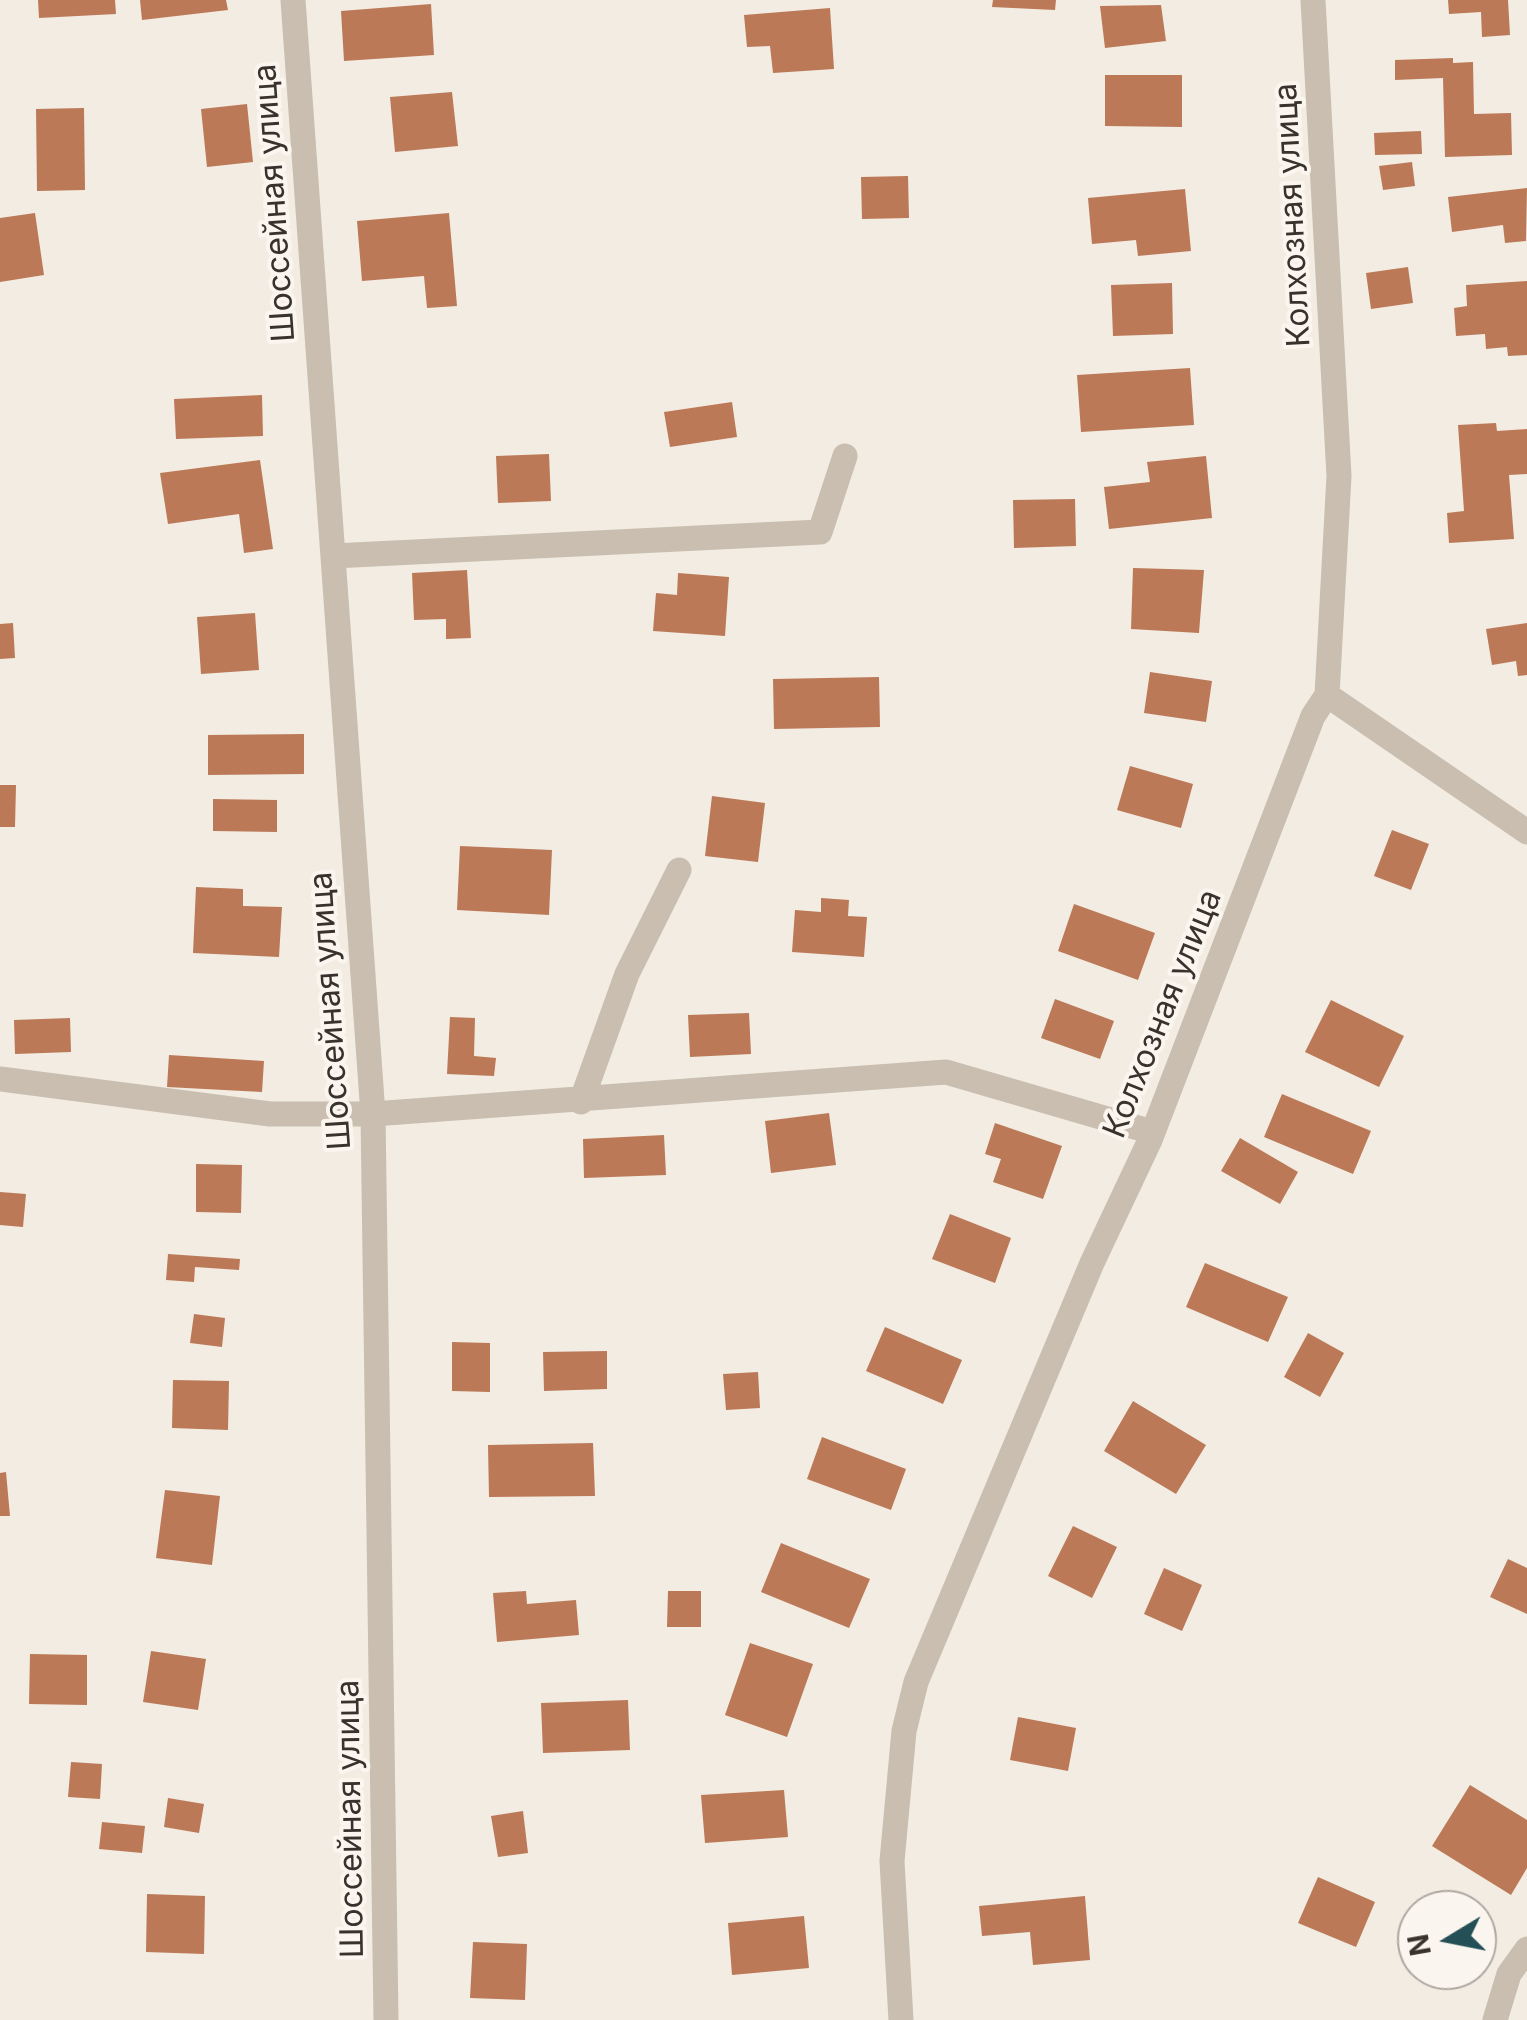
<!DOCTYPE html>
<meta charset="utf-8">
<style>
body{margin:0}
#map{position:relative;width:1527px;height:2020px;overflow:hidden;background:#f2ece2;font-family:Inter,sans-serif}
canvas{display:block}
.north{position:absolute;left:1397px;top:1890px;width:100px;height:100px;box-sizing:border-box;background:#faf6ef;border:2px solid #ada8a1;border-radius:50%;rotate:260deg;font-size:28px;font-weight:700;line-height:40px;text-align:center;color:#39322c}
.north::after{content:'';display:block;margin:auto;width:35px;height:45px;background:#254f57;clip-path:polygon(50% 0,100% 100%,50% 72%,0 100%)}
</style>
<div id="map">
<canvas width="1527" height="2020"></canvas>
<div class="north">N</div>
</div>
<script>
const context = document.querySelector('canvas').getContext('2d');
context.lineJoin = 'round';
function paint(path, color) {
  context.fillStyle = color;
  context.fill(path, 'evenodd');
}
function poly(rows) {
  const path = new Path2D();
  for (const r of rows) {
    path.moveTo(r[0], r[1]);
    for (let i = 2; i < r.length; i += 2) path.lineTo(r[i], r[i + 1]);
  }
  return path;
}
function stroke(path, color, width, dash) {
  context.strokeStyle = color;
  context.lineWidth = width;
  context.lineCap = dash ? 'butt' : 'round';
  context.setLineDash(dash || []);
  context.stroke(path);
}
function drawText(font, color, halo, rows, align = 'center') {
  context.font = font + ' Inter,sans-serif';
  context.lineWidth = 8;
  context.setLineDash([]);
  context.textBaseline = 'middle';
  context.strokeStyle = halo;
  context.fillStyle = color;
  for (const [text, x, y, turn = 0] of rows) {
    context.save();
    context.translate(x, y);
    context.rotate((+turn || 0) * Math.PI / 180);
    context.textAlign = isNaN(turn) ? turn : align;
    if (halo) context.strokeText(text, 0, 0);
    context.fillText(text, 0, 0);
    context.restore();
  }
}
paint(poly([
 [38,0,115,0,116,14,39,18],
 [140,0,226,0,228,10,142,20],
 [993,0,1056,0,1055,10,992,7],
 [1448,0,1508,0,1510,35,1482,37,1481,12,1449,14],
 [431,4,434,55,344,61,341,11],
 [1161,5,1166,41,1105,48,1100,6],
 [830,8,834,69,773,73,770,46,747,47,744,15],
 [1453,58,1453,63,1473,62,1474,114,1511,113,1512,155,1445,157,1443,78,1395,80,1395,60],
 [1105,75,1182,75,1182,127,1105,126],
 [452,92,458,146,395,152,390,97],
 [247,104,253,162,207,167,201,109],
 [84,108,85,190,37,191,36,109],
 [1421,131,1422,154,1375,155,1374,133],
 [1412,162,1415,186,1383,190,1379,166],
 [908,176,909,218,862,219,861,177],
 [1527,188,1526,241,1505,243,1503,225,1452,232,1448,197],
 [1185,189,1191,251,1138,256,1136,240,1092,244,1088,198],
 [35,213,44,275,0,282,0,218],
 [449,213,457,306,427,308,424,276,362,281,357,221],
 [1408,267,1413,303,1371,309,1366,273],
 [1527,281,1527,355,1508,356,1507,347,1486,349,1485,334,1456,336,1454,308,1467,306,1466,285],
 [1172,283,1173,334,1113,336,1111,285],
 [1190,368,1194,425,1081,432,1077,375],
 [262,395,263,436,176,439,174,399],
 [732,402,737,437,670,447,664,412],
 [1496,423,1497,431,1527,429,1527,474,1509,475,1514,539,1449,543,1447,513,1464,511,1458,425],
 [549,454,551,501,498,503,496,456],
 [1206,456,1212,518,1109,529,1104,487,1150,482,1147,462],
 [260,460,273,549,244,553,239,514,168,524,160,473],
 [1075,499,1076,546,1014,548,1013,500],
 [1133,568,1204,570,1199,633,1131,629],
 [467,570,471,638,446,639,446,619,414,620,412,573],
 [678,573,729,577,725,636,653,631,656,593,677,595],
 [255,613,259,670,201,674,197,617],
 [13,623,15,658,0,659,0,624],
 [1527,623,1527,675,1518,676,1516,661,1492,665,1486,629],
 [1150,672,1212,681,1206,722,1144,713],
 [879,677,880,727,774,729,773,679],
 [304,734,304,774,208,775,208,735],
 [1130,766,1193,784,1181,828,1117,810],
 [0,785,16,785,15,827,0,827],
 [712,796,765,803,758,862,705,856],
 [213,799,277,800,277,832,213,831],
 [1392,830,1429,844,1411,890,1374,876],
 [460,846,552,850,549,915,457,910],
 [196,887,243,889,243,906,282,907,279,957,193,953],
 [821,898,849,900,848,916,867,917,864,957,792,952,795,910,821,912],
 [1074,904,1155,933,1138,980,1058,951],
 [1055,999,1114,1021,1100,1059,1041,1038],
 [1331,1000,1404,1036,1379,1087,1305,1052],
 [749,1013,751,1054,690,1057,688,1015],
 [450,1017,475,1018,474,1056,496,1058,494,1076,447,1074],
 [70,1018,71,1052,15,1054,14,1020],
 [169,1055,264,1061,262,1092,167,1087],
 [1282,1094,1371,1131,1353,1174,1264,1137],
 [829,1113,836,1165,771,1173,765,1121],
 [995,1123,1062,1146,1043,1199,993,1182,1001,1159,985,1154],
 [664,1135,666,1175,584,1178,583,1139],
 [1240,1138,1298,1172,1280,1204,1221,1171],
 [196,1164,242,1165,241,1213,196,1212],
 [0,1192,26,1194,23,1227,0,1225],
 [950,1214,1011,1238,995,1283,932,1259],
 [168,1254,240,1259,239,1270,195,1267,194,1282,166,1280],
 [1205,1263,1288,1297,1268,1342,1186,1307],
 [194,1314,225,1318,222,1347,190,1343],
 [885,1327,962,1360,943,1404,866,1371],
 [1308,1333,1344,1353,1320,1397,1284,1377],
 [452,1342,490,1343,490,1392,452,1391],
 [607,1351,607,1389,544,1391,543,1352],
 [758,1372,760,1408,726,1410,723,1374],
 [173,1380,229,1381,228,1430,172,1428],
 [1133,1401,1206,1445,1176,1494,1104,1451],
 [822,1437,906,1469,891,1510,807,1479],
 [593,1443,595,1496,489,1497,488,1445],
 [6,1472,10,1516,0,1516,0,1473],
 [165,1490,220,1496,212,1565,156,1558],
 [1073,1526,1117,1547,1092,1598,1048,1576],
 [781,1543,870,1579,849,1628,761,1592],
 [1508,1559,1527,1568,1527,1614,1490,1597],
 [1164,1568,1202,1585,1182,1631,1144,1614],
 [526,1591,527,1604,576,1600,579,1635,497,1642,493,1593],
 [668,1591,701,1591,701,1627,667,1627],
 [750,1643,813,1664,787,1737,725,1715],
 [151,1651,206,1659,198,1710,143,1702],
 [30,1654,87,1655,87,1705,29,1704],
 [628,1700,630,1750,543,1753,541,1703],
 [1018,1717,1076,1728,1068,1771,1010,1760],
 [71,1762,102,1764,100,1799,68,1797],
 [1470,1785,1527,1820,1527,1868,1511,1895,1432,1846],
 [784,1790,788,1837,705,1843,701,1795],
 [168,1798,204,1804,199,1833,164,1827],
 [523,1811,528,1853,498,1857,491,1816],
 [102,1822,145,1826,142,1853,99,1849],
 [1318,1877,1375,1902,1356,1947,1298,1923],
 [147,1894,205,1896,204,1954,146,1952],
 [1085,1896,1090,1960,1033,1965,1030,1932,982,1936,979,1906],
 [804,1916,809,1968,732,1975,728,1923],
 [473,1942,527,1944,525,2000,470,1998]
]), '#bb7957');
stroke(poly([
 [293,0,373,1114,386,2020],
 [333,556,820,532,845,456],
 [1327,695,1527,832],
 [0,1079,270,1114,373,1114,946,1072,1152,1132],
 [581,1102,627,974,679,870],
 [901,2020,892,1861,904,1731,916,1682,1092,1263,1150,1140,1313,716,1327,695,1339,476,1313,0],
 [1495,2020,1509,1974,1527,1949]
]), '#c9beaf', 25);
drawText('32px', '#39322c', '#faf6ef', [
 ["Шоссейная улица",275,203,-94],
 ["Колхозная улица",1293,215,-93],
 ["Шоссейная улица",331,1011,-94],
 ["Колхозная улица",1163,1014,-68],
 ["Шоссейная улица",351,1819,-91]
]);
</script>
